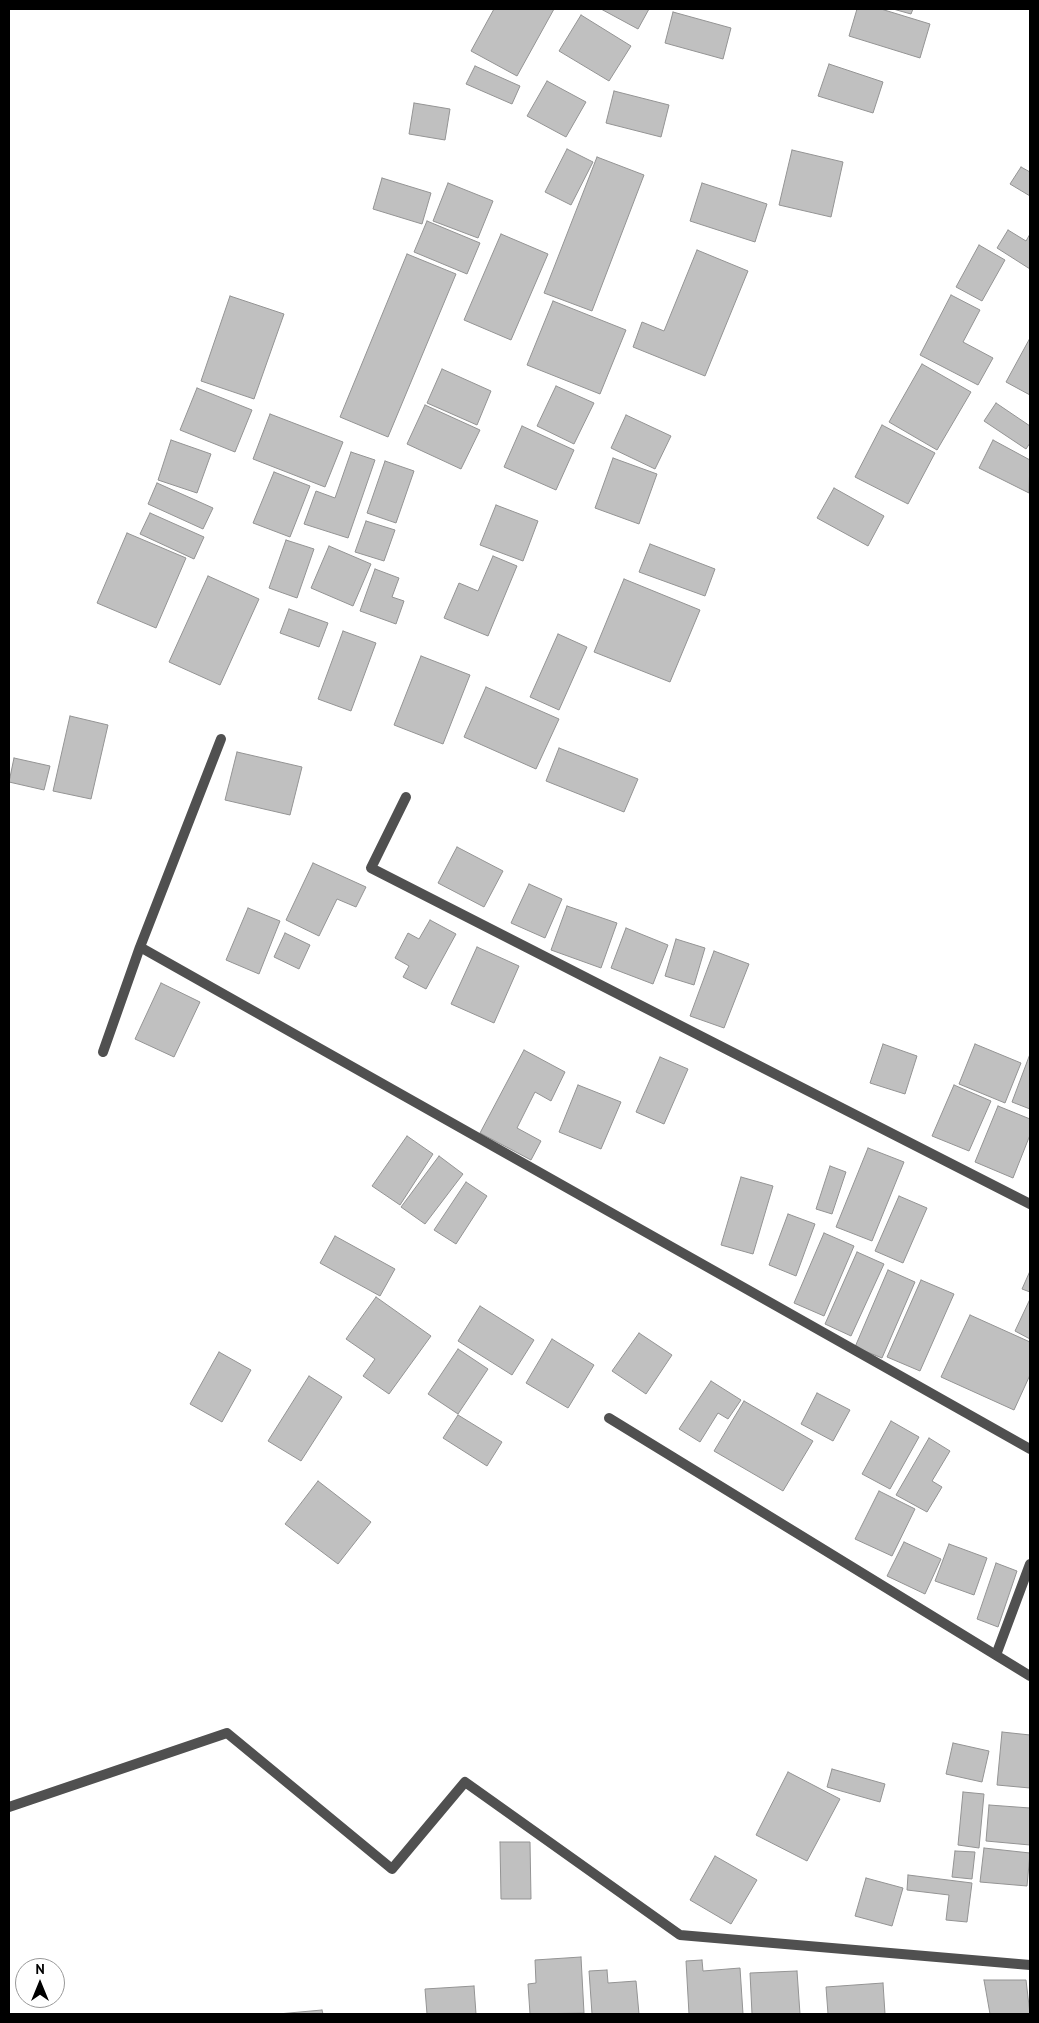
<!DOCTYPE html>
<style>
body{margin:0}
#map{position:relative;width:1039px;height:2023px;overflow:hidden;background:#fff;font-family:"PT Sans",sans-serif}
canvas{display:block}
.frame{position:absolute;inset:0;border:10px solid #000;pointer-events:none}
.north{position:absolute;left:15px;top:1958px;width:50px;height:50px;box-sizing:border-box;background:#fff;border:1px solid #999;border-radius:50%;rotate:0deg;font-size:14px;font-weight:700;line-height:20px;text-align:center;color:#000}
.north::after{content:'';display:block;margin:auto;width:18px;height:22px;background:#000;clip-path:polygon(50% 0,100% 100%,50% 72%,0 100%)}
</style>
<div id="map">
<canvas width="1039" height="2023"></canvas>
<div class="frame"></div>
<div class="north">N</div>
</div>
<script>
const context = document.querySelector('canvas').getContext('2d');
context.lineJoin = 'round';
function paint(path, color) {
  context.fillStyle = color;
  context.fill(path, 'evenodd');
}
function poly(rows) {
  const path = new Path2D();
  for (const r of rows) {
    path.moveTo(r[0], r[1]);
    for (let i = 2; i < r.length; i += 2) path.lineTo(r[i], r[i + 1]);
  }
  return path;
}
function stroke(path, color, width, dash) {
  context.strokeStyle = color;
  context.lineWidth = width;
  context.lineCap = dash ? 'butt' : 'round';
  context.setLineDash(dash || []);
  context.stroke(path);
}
const building = poly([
 [494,9,554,9,517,76,471,51,494,9],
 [601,9,649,9,638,29,601,9],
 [857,9,881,9,930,24,920,58,849,36,857,9],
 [893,9,913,9,911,14,893,9],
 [673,12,731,28,723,59,665,43,673,12],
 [581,15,631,46,609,81,559,51,581,15],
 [829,64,883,82,873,113,818,96,829,64],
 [475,66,520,86,512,104,466,84,475,66],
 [547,81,586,102,566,137,527,116,547,81],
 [614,91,669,105,661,137,606,123,614,91],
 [414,103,450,109,445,140,409,134,414,103],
 [567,149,593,162,571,205,545,192,567,149],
 [792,150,843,162,831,217,779,205,792,150],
 [597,157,644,175,592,311,544,293,597,157],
 [1021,167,1030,172,1030,196,1010,184,1021,167],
 [382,178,431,193,422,224,373,209,382,178],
 [448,183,493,201,478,238,433,221,448,183],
 [702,183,767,204,755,242,690,221,702,183],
 [427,221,480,243,467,274,414,252,427,221],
 [1008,230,1026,241,1030,234,1030,269,997,248,1008,230],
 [501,234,548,254,511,340,464,320,501,234],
 [979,245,1005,260,982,301,956,287,979,245],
 [697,250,748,271,705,376,633,347,642,322,664,331,697,250],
 [407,254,456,274,388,437,340,417,407,254],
 [951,295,980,310,963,342,993,358,978,385,920,355,951,295],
 [230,296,284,314,254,399,201,381,230,296],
 [553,301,626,330,600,394,527,365,553,301],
 [1030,338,1030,395,1006,382,1030,338],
 [922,364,971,392,937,450,889,422,922,364],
 [442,369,491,391,477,425,427,403,442,369],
 [556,386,594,403,574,444,537,426,556,386],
 [197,388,252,410,235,452,180,430,197,388],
 [996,403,1030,426,1030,443,1026,449,984,421,996,403],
 [425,405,480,430,461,469,407,444,425,405],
 [270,414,343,442,325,487,253,459,270,414],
 [626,415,671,436,655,469,611,448,626,415],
 [882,425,935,453,908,504,855,477,882,425],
 [522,426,574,450,556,490,504,467,522,426],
 [171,440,211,454,197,493,158,480,171,440],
 [993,440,1030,460,1029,493,979,468,993,440],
 [351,452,375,460,348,538,304,524,316,491,335,498,351,452],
 [613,458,657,474,639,524,595,508,613,458],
 [385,461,414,471,396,523,367,513,385,461],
 [274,472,310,486,290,537,253,523,274,472],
 [157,483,213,508,203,529,148,504,157,483],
 [834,488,884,516,868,546,817,518,834,488],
 [496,505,538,521,523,561,480,545,496,505],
 [150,513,204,537,194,559,140,534,150,513],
 [366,521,395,530,384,561,355,552,366,521],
 [127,533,186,558,156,628,97,603,127,533],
 [286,540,314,549,297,598,269,588,286,540],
 [650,544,715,569,705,596,639,572,650,544],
 [329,546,371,564,353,606,311,588,329,546],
 [493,556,517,566,488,636,444,618,459,583,478,591,493,556],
 [375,569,399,578,392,597,404,601,396,624,360,611,375,569],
 [208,576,259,599,220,685,169,662,208,576],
 [624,579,700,610,670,682,594,652,624,579],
 [289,609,328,623,319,647,280,633,289,609],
 [343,631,376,643,351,711,318,699,343,631],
 [558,634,587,647,559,710,530,697,558,634],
 [421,656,470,675,443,744,394,725,421,656],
 [486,687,559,719,536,769,464,737,486,687],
 [70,716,108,725,91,799,53,791,70,716],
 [559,748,638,779,624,812,546,781,559,748],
 [237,752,302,767,290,815,225,800,237,752],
 [14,758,50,766,44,790,9,782,14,758],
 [457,847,503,871,484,907,438,883,457,847],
 [313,863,366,887,356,907,337,899,319,936,286,920,313,863],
 [529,884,562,899,545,938,511,923,529,884],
 [567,906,617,923,601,968,551,950,567,906],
 [248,908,280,921,259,974,226,960,248,908],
 [430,920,456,934,426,989,403,977,409,966,395,958,408,933,419,939,430,920],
 [626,928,668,945,653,984,611,968,626,928],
 [285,933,310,945,299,969,274,957,285,933],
 [676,939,705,948,694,985,665,976,676,939],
 [477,947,519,966,494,1023,451,1004,477,947],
 [714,951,749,964,724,1028,690,1016,714,951],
 [161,983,200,1002,174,1057,135,1039,161,983],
 [883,1044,917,1056,905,1094,870,1083,883,1044],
 [975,1044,1021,1063,1005,1103,959,1084,975,1044],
 [524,1050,565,1072,551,1101,535,1092,517,1128,541,1141,531,1160,480,1133,524,1050],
 [1030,1054,1030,1109,1012,1102,1030,1054],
 [660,1057,688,1069,664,1124,636,1112,660,1057],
 [578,1085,621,1102,601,1149,559,1132,578,1085],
 [954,1085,991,1101,969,1151,932,1136,954,1085],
 [998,1106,1030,1119,1030,1135,1013,1178,975,1162,998,1106],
 [407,1136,433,1154,400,1205,372,1186,407,1136],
 [868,1148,904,1162,872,1241,836,1227,868,1148],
 [439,1156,463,1174,425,1224,401,1207,439,1156],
 [830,1166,846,1172,832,1214,816,1209,830,1166],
 [741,1177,773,1186,753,1254,721,1245,741,1177],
 [466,1182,487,1196,456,1244,434,1230,466,1182],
 [899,1196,927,1208,903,1263,875,1251,899,1196],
 [788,1214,815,1224,796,1276,769,1265,788,1214],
 [824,1233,854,1246,824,1316,794,1303,824,1233],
 [335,1236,395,1269,380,1296,320,1263,335,1236],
 [857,1252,884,1264,851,1336,825,1324,857,1252],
 [888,1270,915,1282,882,1358,855,1347,888,1270],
 [1030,1271,1030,1292,1022,1289,1030,1271],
 [921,1280,954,1294,920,1371,887,1357,921,1280],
 [376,1297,431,1336,389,1394,363,1376,375,1359,346,1339,376,1297],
 [1030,1299,1030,1339,1015,1331,1030,1299],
 [480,1306,534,1340,512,1375,458,1341,480,1306],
 [970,1315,1030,1342,1030,1375,1014,1410,941,1377,970,1315],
 [639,1333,672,1355,646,1394,612,1371,639,1333],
 [552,1339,594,1365,568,1408,526,1383,552,1339],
 [458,1349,488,1369,458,1414,428,1394,458,1349],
 [219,1352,251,1370,222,1422,190,1404,219,1352],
 [309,1376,342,1397,301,1461,268,1441,309,1376],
 [711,1381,741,1400,728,1419,718,1413,700,1442,679,1429,711,1381],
 [817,1393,850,1410,833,1441,801,1424,817,1393],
 [744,1401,813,1441,783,1491,714,1451,744,1401],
 [458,1415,502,1442,487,1466,443,1438,458,1415],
 [891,1421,919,1437,890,1489,862,1474,891,1421],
 [929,1438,950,1451,932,1481,942,1487,927,1512,896,1495,929,1438],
 [318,1481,371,1522,338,1564,285,1524,318,1481],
 [879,1491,915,1509,892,1556,855,1539,879,1491],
 [904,1542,941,1559,925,1594,887,1576,904,1542],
 [949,1544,987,1558,974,1595,935,1581,949,1544],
 [996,1563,1017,1571,998,1627,977,1619,996,1563],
 [1002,1732,1030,1735,1030,1788,997,1785,1002,1732],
 [953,1743,989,1751,982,1782,946,1774,953,1743],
 [832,1769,885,1784,880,1802,827,1787,832,1769],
 [788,1772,840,1799,807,1861,756,1835,788,1772],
 [963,1792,984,1794,979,1848,958,1845,963,1792],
 [989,1805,1030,1808,1030,1845,986,1841,989,1805],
 [500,1842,530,1842,531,1899,501,1899,500,1842],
 [984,1848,1030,1853,1027,1886,980,1882,984,1848],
 [955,1851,975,1852,972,1879,952,1877,955,1851],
 [715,1856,757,1880,731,1924,690,1900,715,1856],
 [908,1875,972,1883,967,1922,946,1920,949,1895,907,1890,908,1875],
 [866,1878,903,1888,892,1926,855,1916,866,1878],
 [581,1957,584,2013,530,2014,528,1984,536,1983,535,1960,581,1957],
 [702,1960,703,1971,740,1968,743,2014,689,2014,686,1961,702,1960],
 [607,1970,608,1983,636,1981,639,2014,592,2014,589,1971,607,1970],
 [797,1971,800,2014,752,2014,750,1973,797,1971],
 [984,1980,1026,1980,1030,2014,990,2014,984,1980],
 [883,1983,885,2014,828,2014,826,1987,883,1983],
 [474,1986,476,2014,427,2014,425,1989,474,1986],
 [322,2010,323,2014,278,2014,322,2010]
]);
paint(building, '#c0c0c0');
stroke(building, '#949494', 1);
stroke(poly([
 [406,797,371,868,1030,1204],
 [140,947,1030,1449],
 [103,1052,140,947,221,739],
 [609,1418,1030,1676],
 [996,1655,1030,1564],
 [9,1807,227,1733,392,1869,465,1782,680,1935,1030,1965]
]), '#505050', 10);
</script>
